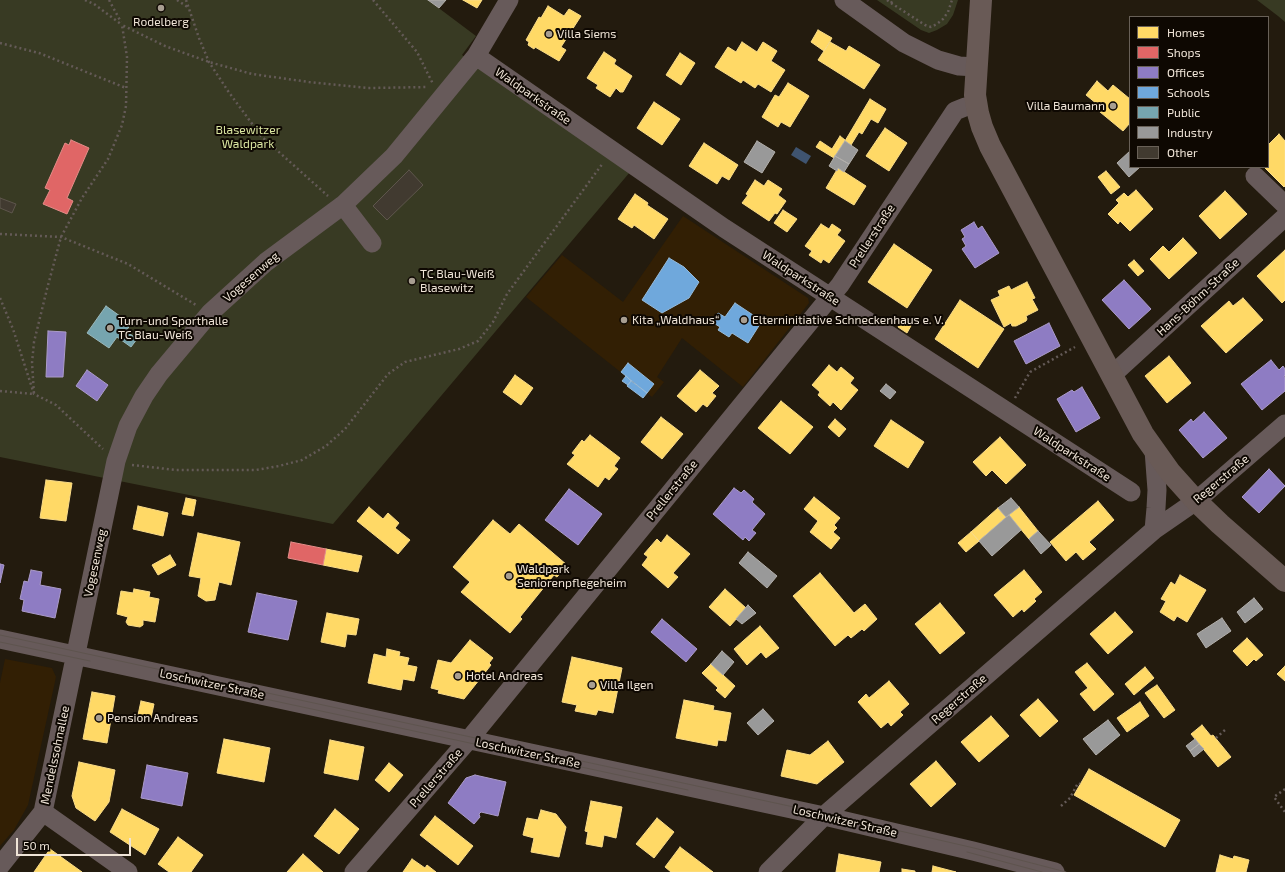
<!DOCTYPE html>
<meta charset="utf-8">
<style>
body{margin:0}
#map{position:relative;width:1285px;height:872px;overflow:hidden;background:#231b0e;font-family:"Exo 2",sans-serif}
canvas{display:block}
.legend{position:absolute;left:1129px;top:16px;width:140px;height:152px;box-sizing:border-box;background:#0e0802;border:1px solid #686057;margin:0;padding:5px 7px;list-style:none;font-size:12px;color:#efe4d7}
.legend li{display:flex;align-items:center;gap:8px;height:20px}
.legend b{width:20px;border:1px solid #686057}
.scale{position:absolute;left:16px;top:838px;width:115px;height:18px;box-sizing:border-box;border:2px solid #efe4d7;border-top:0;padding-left:5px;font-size:12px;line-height:14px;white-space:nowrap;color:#efe4d7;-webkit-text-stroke:3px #0e0802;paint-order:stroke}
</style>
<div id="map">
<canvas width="1285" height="872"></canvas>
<ul class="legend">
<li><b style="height:11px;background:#ffd966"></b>Homes</li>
<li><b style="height:11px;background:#e06666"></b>Shops</li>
<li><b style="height:11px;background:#8e7cc3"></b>Offices</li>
<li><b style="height:11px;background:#6fa8dc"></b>Schools</li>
<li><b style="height:11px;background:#76a5af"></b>Public</li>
<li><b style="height:11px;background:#999"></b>Industry</li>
<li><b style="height:11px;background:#413a30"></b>Other</li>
</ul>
<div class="scale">50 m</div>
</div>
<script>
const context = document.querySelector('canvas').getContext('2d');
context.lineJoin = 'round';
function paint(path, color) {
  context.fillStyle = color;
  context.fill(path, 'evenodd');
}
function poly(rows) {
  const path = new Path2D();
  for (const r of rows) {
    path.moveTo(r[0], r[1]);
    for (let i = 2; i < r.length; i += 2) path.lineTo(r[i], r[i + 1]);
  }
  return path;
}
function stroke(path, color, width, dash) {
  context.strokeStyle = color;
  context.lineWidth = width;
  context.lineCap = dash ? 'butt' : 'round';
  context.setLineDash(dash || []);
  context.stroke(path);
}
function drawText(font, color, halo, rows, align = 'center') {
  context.font = font + ' "Exo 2",sans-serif';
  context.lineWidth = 4;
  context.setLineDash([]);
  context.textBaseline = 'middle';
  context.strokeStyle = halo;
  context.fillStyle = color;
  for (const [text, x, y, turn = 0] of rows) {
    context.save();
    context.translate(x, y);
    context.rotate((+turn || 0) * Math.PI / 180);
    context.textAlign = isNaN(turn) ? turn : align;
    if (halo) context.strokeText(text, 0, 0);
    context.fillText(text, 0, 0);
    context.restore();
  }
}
paint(poly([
 [683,216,808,298,809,303,743,387,682,338,657,377,664,382,652,397,526,297,562,255,623,302],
 [5,659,52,668,56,677,28,805,14,830,0,846,0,683]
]), '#321f04');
paint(poly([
 [0,0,428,0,476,36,462,55,630,172,333,524,0,457],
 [877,0,958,0,953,15,947,24,937,30,929,33,921,30],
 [1257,0,1285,0,1285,22,1278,16]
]), '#383a23');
paint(poly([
 [796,147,811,156,806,164,791,155]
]), '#3f5470');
const homes = poly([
 [463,0,482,0,477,8,463,0],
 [548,6,564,16,569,9,581,16,561,47,566,50,559,61,535,47,534,49,528,45,529,42,526,40,539,17,541,18,548,6],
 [818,30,832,38,824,51,811,42,818,30],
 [742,42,757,52,763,42,777,51,771,61,785,70,771,92,758,84,755,88,743,80,741,83,715,67,728,47,736,52,742,42],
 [830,42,846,51,849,46,880,65,864,89,818,60,830,42],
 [604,52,616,60,614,64,632,76,623,92,620,92,616,88,610,97,596,88,598,85,587,78,604,52],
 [680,53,695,63,681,85,666,75,680,53],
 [1097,81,1108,91,1113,85,1130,99,1130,123,1123,131,1094,107,1097,104,1086,95,1097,81],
 [788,83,809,96,790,127,781,122,778,127,762,117,775,95,779,97,788,83],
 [870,99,886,109,878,123,871,119,862,134,859,132,851,145,845,141,870,99],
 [654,102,680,119,662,145,637,128,654,102],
 [885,128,907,143,889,171,866,156,885,128],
 [1279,134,1285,141,1285,186,1284,187,1264,167,1268,167,1268,145,1279,134],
 [840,136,845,140,834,158,816,147,820,141,832,149,840,136],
 [704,143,738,165,729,180,722,176,717,184,689,166,704,143],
 [838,168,866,186,854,205,826,188,838,168],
 [1106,171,1120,187,1111,194,1098,177,1106,171],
 [755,180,764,186,768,180,782,189,778,195,786,201,777,214,775,213,769,221,742,203,748,195,746,194,755,180],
 [1136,190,1153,209,1130,231,1120,221,1118,224,1108,214,1119,203,1116,200,1124,193,1128,197,1136,190],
 [1225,191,1247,214,1220,239,1199,216,1225,191],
 [635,194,648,203,647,205,668,219,654,239,634,225,632,228,618,219,635,194],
 [783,210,797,219,787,232,774,223,783,210],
 [821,224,829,229,832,224,841,230,837,235,845,241,829,263,823,259,821,263,809,255,812,251,805,246,821,224],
 [1183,238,1197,253,1169,279,1150,259,1163,246,1169,252,1183,238],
 [894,244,932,270,907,308,868,282,894,244],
 [1285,250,1285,300,1282,303,1257,276,1285,250],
 [1134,260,1144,271,1138,276,1128,265,1134,260],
 [1027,282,1035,298,1032,299,1038,310,1026,316,1027,319,1026,321,1016,326,1012,326,1011,323,1004,327,991,300,1000,296,998,291,1009,286,1011,290,1027,282],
 [1243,298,1263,320,1226,353,1201,326,1229,301,1233,306,1243,298],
 [960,300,1004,329,978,368,935,339,960,300],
 [903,318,912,324,907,333,898,327,903,318],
 [1169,356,1191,383,1167,403,1145,376,1169,356],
 [829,365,837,372,841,367,854,378,850,383,858,390,841,410,833,402,830,406,818,395,820,392,812,385,829,365],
 [700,370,719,386,712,393,716,396,707,407,703,404,696,412,677,396,700,370],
 [515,375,533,388,521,405,503,392,515,375],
 [781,401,813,427,790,454,758,428,781,401],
 [661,417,683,434,662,459,641,442,661,417],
 [835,419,846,429,839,437,828,427,835,419],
 [891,420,924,442,908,468,874,446,891,420],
 [590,435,620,458,614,466,618,469,609,480,605,477,598,487,567,464,575,455,572,453,582,440,584,442,590,435],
 [1000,437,1026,465,1006,484,992,470,986,476,973,462,1000,437],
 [46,480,72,483,66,521,40,518,46,480],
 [814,497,840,518,834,525,837,528,833,532,840,538,831,549,810,532,818,521,804,509,814,497],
 [186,498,196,500,193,516,182,514,186,498],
 [1098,501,1114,520,1089,542,1096,549,1083,560,1076,552,1066,561,1050,542,1098,501],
 [138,506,168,513,163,536,133,529,138,506],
 [369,507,383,519,388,513,399,523,395,528,410,540,398,554,357,521,369,507],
 [1019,507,1038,531,1029,539,1009,515,1019,507],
 [998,508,1006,517,979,541,971,532,998,508],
 [493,520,510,534,519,524,567,565,557,577,554,575,520,617,522,619,510,633,461,592,470,582,453,567,493,520],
 [971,532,979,541,966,552,958,543,971,532],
 [198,533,240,542,231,585,219,582,215,600,206,601,198,596,201,578,189,576,198,533],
 [667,535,690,554,673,573,678,577,668,588,642,565,648,557,644,554,657,539,661,543,667,535],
 [326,549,362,556,358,572,323,565,326,549],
 [170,555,176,565,158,575,152,565,170,555],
 [1024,570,1042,592,1034,599,1036,601,1024,612,1022,609,1013,617,994,595,1024,570],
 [820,573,854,613,865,604,877,619,864,631,862,629,851,638,848,635,835,646,793,596,820,573],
 [1180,575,1206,590,1187,622,1177,616,1174,621,1160,612,1166,601,1161,599,1171,582,1175,585,1180,575],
 [134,589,150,592,149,597,159,599,155,622,143,620,143,625,140,627,128,625,126,622,128,617,117,614,121,591,133,593,134,589],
 [725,589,746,608,730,626,709,607,725,589],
 [940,603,965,633,940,654,915,624,940,603],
 [1115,612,1133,632,1108,654,1090,634,1115,612],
 [327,613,359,619,356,635,347,634,345,647,321,642,327,613],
 [760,626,779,648,766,658,761,652,747,665,734,649,760,626],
 [1247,638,1263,655,1256,661,1254,659,1247,666,1233,651,1247,638],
 [470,640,493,658,489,663,491,665,464,699,438,693,439,690,431,688,438,660,451,663,470,640],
 [387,649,400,652,399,656,409,658,407,665,417,667,414,681,403,679,401,690,368,683,374,654,386,657,387,649],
 [572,657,622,668,613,713,598,710,596,715,575,711,577,705,562,702,572,657],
 [1087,663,1114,694,1094,711,1080,694,1088,688,1075,672,1087,663],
 [711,664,735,686,725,698,716,690,718,688,702,673,711,664],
 [1285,666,1285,681,1277,674,1285,666],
 [1145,667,1154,678,1134,695,1125,684,1145,667],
 [889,681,909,704,900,712,903,715,891,726,888,722,881,728,858,702,866,694,869,698,889,681],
 [1157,685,1175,710,1164,718,1145,693,1157,685],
 [92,692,115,696,107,743,83,739,92,692],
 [1038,699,1058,721,1040,737,1020,715,1038,699],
 [684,700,714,706,713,710,731,713,726,741,718,740,717,746,676,738,684,700],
 [141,701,154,704,151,718,138,715,141,701],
 [1140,702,1149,716,1127,732,1117,718,1140,702],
 [991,716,1009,736,979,762,961,742,991,716],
 [1202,725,1211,736,1213,735,1231,757,1218,767,1191,734,1202,725],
 [224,739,270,748,264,782,217,773,224,739],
 [330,740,364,747,358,780,324,773,330,740],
 [828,741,844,762,817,784,781,776,787,750,810,755,828,741],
 [936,761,956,784,931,807,910,784,936,761],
 [79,762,115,770,109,802,95,821,76,808,72,796,79,762],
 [389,763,403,775,389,792,375,780,389,763],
 [1089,769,1180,820,1165,847,1074,795,1089,769],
 [591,801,622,807,616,838,604,835,602,847,586,844,588,832,585,831,591,801],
 [122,809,159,829,145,855,110,832,122,809],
 [335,809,359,829,339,854,314,836,335,809],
 [541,810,556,814,566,827,559,857,531,852,534,838,523,835,527,818,538,820,541,810],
 [435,816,473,846,458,865,420,835,435,816],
 [657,818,674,832,654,858,636,844,657,818],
 [178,837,203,855,191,872,169,872,158,864,178,837],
 [680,847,713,872,671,872,665,867,680,847],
 [50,849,82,872,34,872,50,849],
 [303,854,323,872,287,872,303,854],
 [839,854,881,862,879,872,836,872,839,854],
 [1220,855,1233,859,1234,856,1249,860,1246,872,1216,872,1220,855],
 [412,859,425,868,427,865,436,872,403,872,412,859],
 [933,866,956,872,932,872,933,866],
 [902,869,915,871,915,872,902,872,902,869]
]);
paint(homes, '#ffd966');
stroke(homes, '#fadc88', 1);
const shops = poly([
 [71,140,89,148,67,198,73,201,67,214,43,204,50,190,45,188,65,143,69,145,71,140],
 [291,542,326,549,323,565,288,558,291,542]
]);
paint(shops, '#e06666');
stroke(shops, '#e48c88', 1);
const offices = poly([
 [974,222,978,229,982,226,999,253,975,268,962,249,966,246,962,239,965,237,961,230,974,222],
 [1124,280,1151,309,1129,329,1102,300,1124,280],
 [1049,323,1060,346,1026,364,1014,341,1049,323],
 [48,331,66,332,63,377,46,377,48,331],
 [1271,360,1279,370,1283,366,1285,369,1285,375,1284,376,1285,378,1285,391,1262,410,1241,384,1271,360],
 [87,370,108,385,97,401,76,386,87,370],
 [1082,387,1100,418,1076,432,1057,399,1072,390,1074,392,1082,387],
 [1204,412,1227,438,1203,458,1179,430,1191,419,1193,422,1204,412],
 [1269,469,1285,486,1259,513,1242,497,1269,469],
 [734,488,741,493,744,490,754,499,752,502,765,514,752,530,756,533,749,541,745,537,743,540,713,514,734,488],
 [569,489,602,514,578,545,545,520,569,489],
 [0,564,4,565,0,583,0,564],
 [31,570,42,572,40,585,61,589,55,618,22,611,24,600,20,599,24,581,28,582,31,570],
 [257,593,297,601,288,640,248,632,257,593],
 [662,619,697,649,686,662,651,632,662,619],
 [147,765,188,773,182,806,141,798,147,765],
 [475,775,506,782,498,816,481,812,479,814,480,817,474,824,448,803,466,778,475,775]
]);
paint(offices, '#8e7cc3');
stroke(offices, '#ab9bc9', 1);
const schools = poly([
 [669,258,684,267,699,282,689,298,662,313,642,300,669,258],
 [735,303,762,321,748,343,732,333,729,337,718,330,720,327,712,322,718,313,725,317,735,303],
 [628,363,654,384,647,393,621,372,628,363],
 [626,376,631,381,628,385,622,381,626,376],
 [631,381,647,393,643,398,627,386,631,381]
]);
paint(schools, '#6fa8dc');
stroke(schools, '#95bada', 1);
const public = poly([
 [106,306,131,324,126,331,137,339,131,347,117,337,109,348,87,333,106,306]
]);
paint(public, '#76a5af');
stroke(public, '#9ab8bb', 1);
const industry = poly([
 [428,0,446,0,439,8,428,0],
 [757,141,775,152,762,173,744,162,757,141],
 [845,141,858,150,849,164,835,156,845,141],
 [1130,151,1130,167,1140,167,1129,177,1117,163,1130,151],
 [835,156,849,164,844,172,838,168,837,171,829,166,835,156],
 [886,384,896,392,890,399,880,391,886,384],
 [1011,498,1019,507,1006,517,998,508,1011,498],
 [1009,515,1021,530,992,556,979,541,1009,515],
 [1038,531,1051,545,1041,554,1029,539,1038,531],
 [748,552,777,576,767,588,739,563,748,552],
 [1254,598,1263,609,1245,623,1237,612,1254,598],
 [748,605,756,613,742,624,736,619,748,605],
 [1222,618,1231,631,1206,648,1197,634,1222,618],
 [722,651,734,662,723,675,711,664,722,651],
 [763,709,774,721,758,735,747,723,763,709],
 [1108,720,1120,735,1096,755,1083,739,1108,720],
 [1195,739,1199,744,1190,751,1186,746,1195,739],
 [1199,744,1204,749,1194,757,1190,751,1199,744]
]);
paint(industry, '#999');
stroke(industry, '#b3b0ac', 1);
const building = poly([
 [409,170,423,185,387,220,373,206,409,170],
 [0,198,16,204,12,213,0,208,0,198]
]);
paint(building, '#413a30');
stroke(building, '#5e564c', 1);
stroke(poly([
 [85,0,94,4,122,25],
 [109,0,121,22],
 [177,0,189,8],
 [186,0,199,38,209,62,228,91,261,136,328,196],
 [373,0,417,52,433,84],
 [887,0,891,3,893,0],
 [891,3,925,25,931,27,937,24,943,19,948,12,952,0],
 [0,43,39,53,126,88],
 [0,234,61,237,128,264,196,305],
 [0,298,13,329,34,394,56,405,103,449],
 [0,391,34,394,32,363,34,342,47,289,61,237,82,198,108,159,122,125,126,106,127,57,122,25,165,46,209,62,252,74,309,82,368,88,428,87],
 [1015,398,1030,372,1075,347],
 [132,465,176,470,256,470,279,466,302,460,326,446,345,429,388,374,405,362,459,349,478,341,493,322,507,294,603,163],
 [1216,738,1226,729],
 [1285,789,1274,797,1285,812],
 [1061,806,1070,798,1078,783,1080,784]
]), '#645a57', 2.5, [2, 3]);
stroke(poly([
 [844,0,904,43,938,60,959,66,976,67],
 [476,56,724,228,1131,492],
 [1255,176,1285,205],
 [343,205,372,243],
 [1111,376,1285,217],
 [1154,530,1156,508,1157,490,1154,450],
 [0,639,824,816,973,851,1055,872],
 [43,812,128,872],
 [0,866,43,812,116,461,128,426,144,396,159,374,210,313,266,262,343,205,394,156,476,56,509,0],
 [354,872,471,737,830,297,840,285,955,111,965,107,976,105],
 [768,872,826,814,1154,530,1196,501,1285,424]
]), '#675a5a', 19);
stroke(poly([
 [981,0,975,95,978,113,982,127,990,146,1143,434,1170,472,1196,501,1220,524,1285,581]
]), '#695a56', 22);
stroke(poly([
 [0,635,826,814,974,848,1066,872],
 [0,642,90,661],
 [256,697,688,790],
 [967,852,1042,872]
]), '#5e544e', 1);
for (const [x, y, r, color] of [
 [161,8,4,"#a89e91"],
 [549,34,4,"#a89e91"],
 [1113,106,4,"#a89e91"],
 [412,281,4,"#a89e91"],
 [624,320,4,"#a89e91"],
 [744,320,4,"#a89e91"],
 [110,328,4,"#a89e91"],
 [509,576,4,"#a89e91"],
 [458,676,4,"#a89e91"],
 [592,685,4,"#a89e91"],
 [99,718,4,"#a89e91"]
]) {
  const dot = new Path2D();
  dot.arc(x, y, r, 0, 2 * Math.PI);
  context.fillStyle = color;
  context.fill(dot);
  stroke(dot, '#0e0802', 1.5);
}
drawText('12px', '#efe4d7', '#0e0802', [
 ["Rodelberg",161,22,"center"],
 ["Villa Siems",557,34],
 ["Villa Baumann",1105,106,"right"],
 ["TC Blau-Weiß",420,274],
 ["Blasewitz",420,288],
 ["Kita „Waldhaus“",632,320],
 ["Elterninitiative Schneckenhaus e. V.",752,320],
 ["Turn-und Sporthalle",118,321],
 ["TC Blau-Weiß",118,335],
 ["Waldpark",517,569],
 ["Seniorenpflegeheim",517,583],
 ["Hotel Andreas",466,676],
 ["Villa Ilgen",600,685],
 ["Pension Andreas",107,718]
], 'left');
drawText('12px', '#efe4d7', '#0e0802', [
 ["Waldparkstraße",533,96,35],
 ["Prellerstraße",872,236,-57],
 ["Vogesenweg",251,277,-41],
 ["Waldparkstraße",801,278,33],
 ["Hans-Böhm-Straße",1198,297,-43],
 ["Waldparkstraße",1072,454,33],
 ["Regerstraße",1221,479,-40],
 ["Prellerstraße",672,490,-51],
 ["Vogesenweg",95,563,-78],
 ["Loschwitzer Straße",212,684,12],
 ["Regerstraße",959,699,-41],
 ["Loschwitzer Straße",528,753,12],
 ["Mendelssohnallee",55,755,-78],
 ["Prellerstraße",436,778,-49],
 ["Loschwitzer Straße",845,821,13]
]);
drawText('12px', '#dbe6a1', '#0e0802', [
 ["Blasewitzer",248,130],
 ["Waldpark",248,144]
]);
</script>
